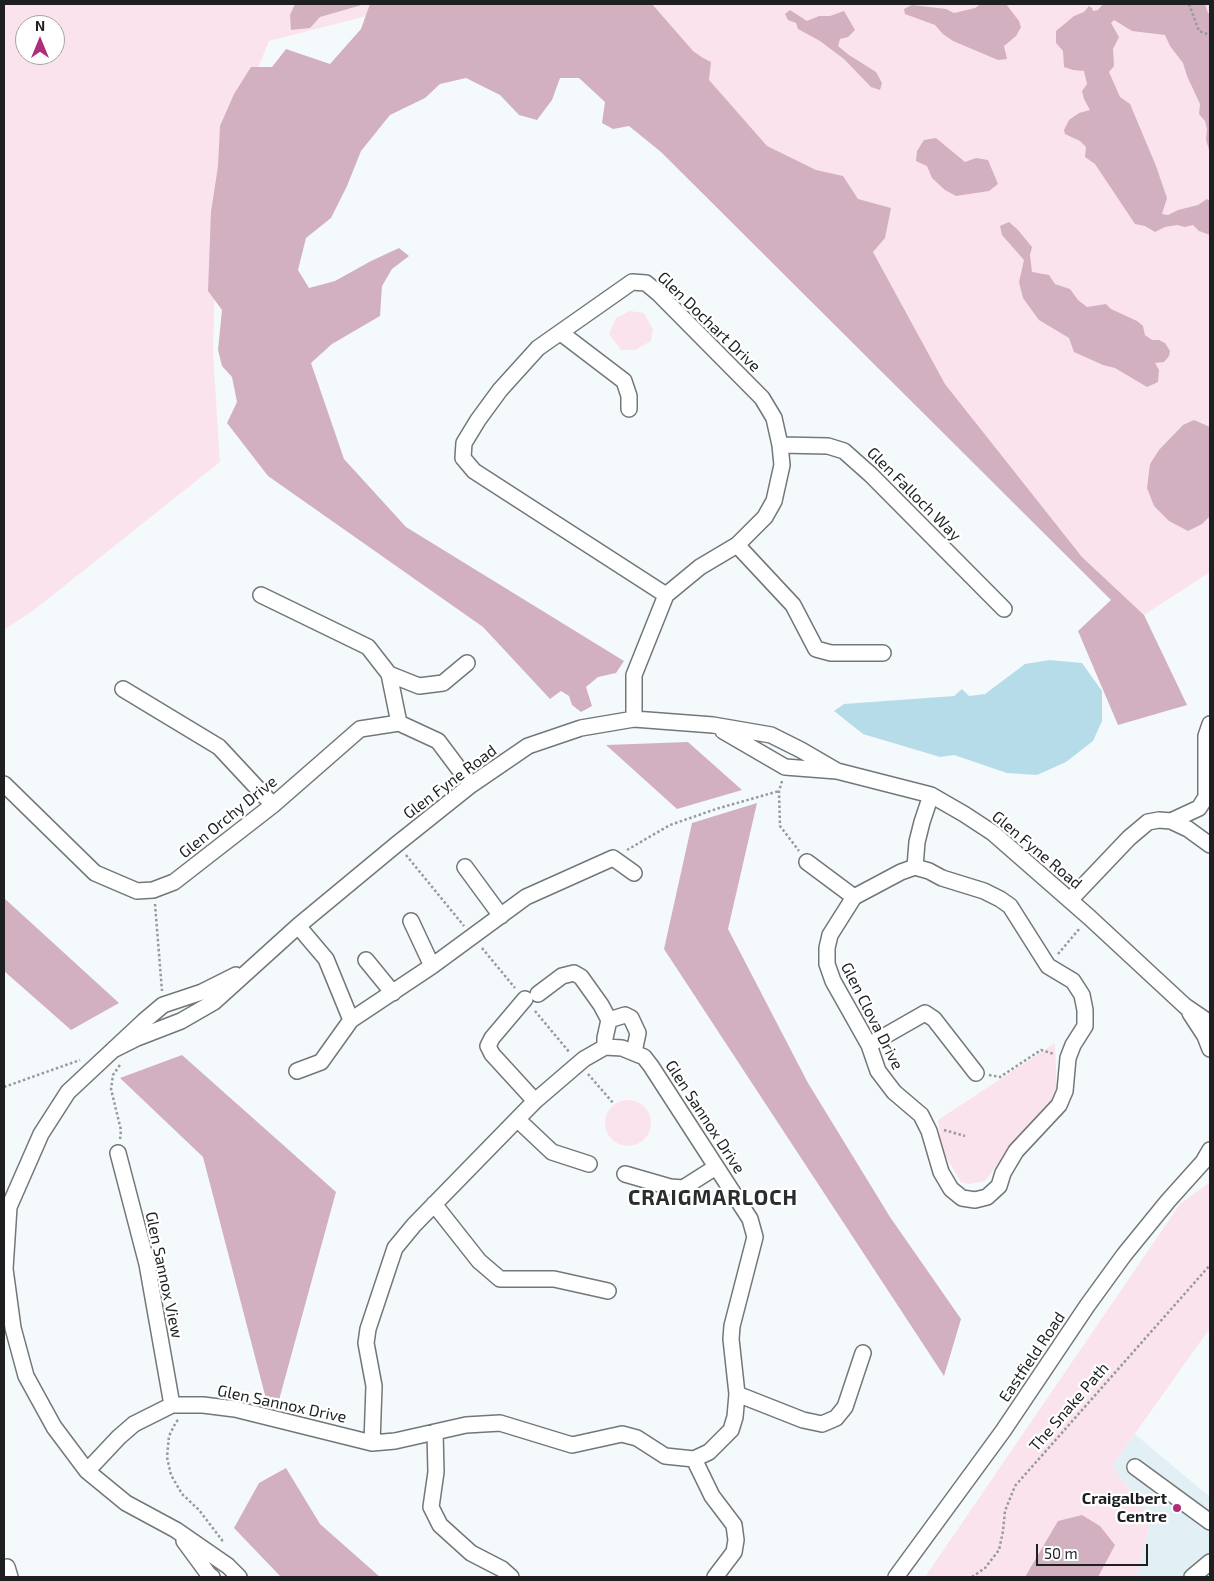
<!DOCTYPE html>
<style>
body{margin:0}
#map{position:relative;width:1214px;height:1581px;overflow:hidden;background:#f4fafc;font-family:"Exo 2",sans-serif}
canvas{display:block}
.frame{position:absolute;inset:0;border:5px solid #1d1f20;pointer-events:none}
.north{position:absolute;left:15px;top:15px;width:50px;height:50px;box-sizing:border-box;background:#fff;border:1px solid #a5a5a6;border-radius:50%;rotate:0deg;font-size:14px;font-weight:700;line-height:20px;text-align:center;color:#1d1f20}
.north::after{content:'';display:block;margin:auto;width:18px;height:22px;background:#af2e7a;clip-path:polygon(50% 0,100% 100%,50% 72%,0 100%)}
.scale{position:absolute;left:1036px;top:1544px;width:112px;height:22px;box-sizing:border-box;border:2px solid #1d1f20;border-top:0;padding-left:6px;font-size:15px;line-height:18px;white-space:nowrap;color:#1d1f20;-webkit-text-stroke:4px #fff;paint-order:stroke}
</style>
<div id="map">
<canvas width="1214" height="1581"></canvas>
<div class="frame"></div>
<div class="north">N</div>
<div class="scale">50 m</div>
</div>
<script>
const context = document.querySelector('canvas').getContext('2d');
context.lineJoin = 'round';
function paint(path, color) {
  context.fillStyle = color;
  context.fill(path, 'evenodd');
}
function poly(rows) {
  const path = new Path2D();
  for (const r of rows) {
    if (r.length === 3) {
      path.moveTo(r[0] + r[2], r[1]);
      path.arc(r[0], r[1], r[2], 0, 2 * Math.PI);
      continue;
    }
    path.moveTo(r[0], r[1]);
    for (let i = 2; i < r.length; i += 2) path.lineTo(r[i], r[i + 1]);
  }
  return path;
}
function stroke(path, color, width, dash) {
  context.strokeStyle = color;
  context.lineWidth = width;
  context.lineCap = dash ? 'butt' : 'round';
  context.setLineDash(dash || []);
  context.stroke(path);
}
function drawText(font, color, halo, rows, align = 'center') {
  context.font = font + ' "Exo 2",sans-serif';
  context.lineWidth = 4.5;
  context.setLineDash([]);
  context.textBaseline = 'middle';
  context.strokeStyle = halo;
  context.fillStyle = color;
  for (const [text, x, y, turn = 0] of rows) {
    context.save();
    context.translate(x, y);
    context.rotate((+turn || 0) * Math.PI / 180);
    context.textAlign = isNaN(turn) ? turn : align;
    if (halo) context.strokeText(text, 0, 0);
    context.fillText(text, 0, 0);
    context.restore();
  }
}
paint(poly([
 [1135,1434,1210,1497,1210,1577,1137,1577,1151,1519,1112,1466]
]), '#e2f0f5');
paint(poly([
 [4,4,414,4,269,41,218,166,213,353,220,462,34,610,4,630],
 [25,25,55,25,55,55,25,55],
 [640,4,1210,4,1210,572,1144,615,1082,557,945,384,873,252,747,135],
 [630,311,644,313,653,329,651,341,635,350,621,350,609,334,616,318],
 [1055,1043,1057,1095,1009,1149,985,1181,969,1184,961,1182,942,1150,938,1120],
 [628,1123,23],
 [1210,1182,1210,1328,1112,1466,1151,1519,1137,1577,925,1577,1180,1204]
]), '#fbe3ed');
paint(poly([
 [295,4,365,4,320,17,310,28,291,30,290,15],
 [370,4,652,4,693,51,703,58,711,62,709,80,767,146,816,170,843,176,858,199,891,208,885,238,873,252,945,384,1082,557,1144,615,1187,705,1118,725,1078,631,1111,600,661,152,629,126,613,129,602,123,605,102,579,78,560,78,552,100,537,120,519,115,500,95,466,78,440,84,425,98,390,115,361,151,347,186,331,218,306,238,298,270,309,288,335,281,371,261,399,248,409,256,392,269,382,286,380,316,332,344,311,363,344,459,406,527,624,661,616,673,598,677,586,687,592,706,581,712,572,705,569,696,561,691,550,699,483,627,268,476,227,423,237,402,232,377,222,366,218,350,222,310,208,291,211,212,218,166,220,126,234,94,251,67,272,67,286,49,330,64,361,29],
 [981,4,1006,4,1019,21,1021,27,1016,36,1004,46,1007,59,998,60,953,41,943,34,935,25,905,14,904,9,912,5,946,9,954,13,975,8],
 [1103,4,1205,4,1208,13,1210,13,1210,153,1206,140,1207,129,1205,121,1199,114,1200,104,1187,76,1183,63,1170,46,1165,35,1132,31,1114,20,1111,23,1119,37,1113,49,1114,66,1109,72,1120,97,1130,104,1156,166,1167,198,1162,214,1168,215,1178,210,1198,205,1207,199,1210,201,1210,235,1199,231,1193,225,1185,227,1177,225,1165,227,1155,232,1145,226,1135,224,1095,164,1085,157,1086,147,1080,141,1065,134,1064,130,1069,120,1079,113,1090,110,1084,99,1082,91,1087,84,1084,71,1073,70,1064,67,1063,51,1056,43,1056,31,1074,16,1084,12,1089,6,1092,8,1093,11,1098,10],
 [790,10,807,21,819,16,830,16,844,11,855,30,848,37,840,39,838,46,849,55,876,72,882,83,880,90,871,87,844,59,820,41,798,29,796,23,788,20,785,14],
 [936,138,965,162,976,158,988,160,998,184,989,191,956,196,945,190,932,178,927,166,916,161,917,151,924,140],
 [1009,222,1018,230,1032,247,1030,255,1032,272,1049,275,1055,284,1070,289,1078,300,1087,307,1106,304,1111,309,1137,321,1143,326,1145,335,1152,340,1159,340,1165,343,1170,351,1169,356,1164,362,1155,363,1159,370,1158,382,1147,387,1115,368,1103,365,1074,352,1069,338,1039,320,1023,298,1019,282,1024,260,1002,235,1000,226],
 [1194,420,1210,427,1210,516,1202,524,1188,531,1169,521,1154,506,1147,488,1150,464,1159,450,1183,425],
 [688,742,742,790,677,809,606,745],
 [757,803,728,929,808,1083,890,1217,961,1319,944,1376,664,949,692,823],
 [4,898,119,1003,71,1030,4,971],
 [182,1055,336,1192,279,1400,266,1399,203,1157,120,1078],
 [286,1468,320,1524,380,1577,281,1577,234,1528,259,1483],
 [1082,1515,1100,1526,1115,1545,1098,1577,1025,1577,1058,1521]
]), '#d2b0c0');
paint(poly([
 [1050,660,1082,663,1102,691,1102,721,1093,741,1066,762,1037,775,1007,773,954,755,940,757,863,734,834,711,844,704,954,696,962,689,969,696,985,694,1025,664]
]), '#b6dce9');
const minor = poly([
 [561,333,624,381,629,396,629,409],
 [780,445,828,446,844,451,871,475,1004,609],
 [737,545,793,605,816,649,831,653,883,653],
 [261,595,368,647,389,674,399,723],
 [389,674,419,686,443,683,467,663],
 [123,689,219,747,273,805],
 [634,719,634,675,666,595,700,567,737,545,765,517,774,501,782,465,780,445,774,418,762,398,658,293,646,283,632,282,538,348,500,390,478,420,464,443,463,458,474,471,666,595],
 [723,731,785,767,837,771,931,795,964,814,993,833,1089,917,1185,1006,1210,1023],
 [4,784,95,873,137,891,153,890,174,882,273,805,360,729,399,723,438,741,471,785],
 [1171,821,1199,808,1206,797,1206,736,1210,724],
 [807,862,854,897],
 [465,867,501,916],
 [915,867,929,871,942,878,984,891,1000,899,1010,906,1048,966,1073,981,1082,995,1085,1010,1085,1026,1073,1045,1068,1058,1065,1091,1059,1105,1016,1151,1003,1173,999,1186,987,1197,975,1200,962,1198,951,1189,941,1172,929,1131,921,1115,894,1092,878,1071,869,1045,833,981,827,964,827,948,830,935,854,897,901,872,915,867,917,842,922,822,931,795],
 [1070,900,1129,838,1148,822,1159,820,1171,821,1188,829,1210,845],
 [411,921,432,966],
 [298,926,326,959,351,1020],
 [366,960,393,993],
 [236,975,202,992,163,1005,144,1021,68,1092,41,1134,9,1207,5,1269,13,1328,26,1376,54,1427,87,1471,126,1503,176,1530,228,1566,239,1577],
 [538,994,562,976,574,973,581,977,601,1005,609,1020,605,1038,605,1047],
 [525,999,492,1038,488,1046,492,1054,535,1101],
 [1190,1013,1205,1036,1210,1049],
 [609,1020,625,1015,631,1018,638,1033,634,1052],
 [869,1045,925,1013,934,1019,976,1073],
 [113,1050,137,1038,181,1021,214,1002,298,926,397,844,471,785,528,746,581,728,634,719,713,725,771,735,801,750,837,771],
 [297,1071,321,1062,351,1020,432,966,526,897,613,858,634,873],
 [518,1120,552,1152,589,1164],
 [118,1153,147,1264,172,1405],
 [625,1174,670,1187,683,1188,716,1167],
 [434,1204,479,1261,500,1279,554,1279,608,1291],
 [737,1394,803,1420,822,1424,836,1418,845,1407,863,1353],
 [435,1432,436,1472,431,1507,440,1525,471,1553,502,1569,511,1577],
 [694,1459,712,1496,734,1525,736,1540,734,1552,715,1577],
 [1135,1467,1210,1522],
 [87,1471,119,1437,134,1424,172,1405,203,1405,235,1409,372,1443,395,1441,466,1425,500,1423,572,1445,622,1434,637,1438,665,1456,694,1459,709,1452,731,1430,735,1417,737,1394,731,1339,732,1326,755,1237,750,1219,651,1066,644,1057,622,1048,605,1047,584,1059,535,1101,414,1225,395,1248,368,1329,366,1343,374,1386,372,1443],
 [184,1541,209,1575,212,1577],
 [7,1567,10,1577],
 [896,1577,1003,1431,1087,1306,1124,1255,1168,1201,1203,1162,1210,1150],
 [1192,1577,1210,1562]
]);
stroke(minor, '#727779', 18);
stroke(poly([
 [1189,4,1199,31,1210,35],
 [782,781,779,791,780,826,799,851],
 [627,850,670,825,716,809,779,791],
 [406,855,464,926],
 [155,904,162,991],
 [482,948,515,988],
 [1058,954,1080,928],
 [535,1011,570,1053],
 [588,1074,614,1104],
 [989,1075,1000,1077,1041,1050,1054,1054],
 [4,1087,80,1060],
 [944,1130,965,1136],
 [120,1139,121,1130,111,1089,113,1075,120,1065],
 [178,1420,176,1422,169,1436,167,1457,171,1475,182,1494,199,1510,222,1540,222,1543],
 [972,1577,985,1568,999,1550,1003,1531,1005,1511,1015,1486,1210,1265]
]), '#959a9b', 2.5, [2.5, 2.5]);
stroke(minor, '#fff', 15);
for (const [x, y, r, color] of [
 [1177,1508,5,"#af2e7a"]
]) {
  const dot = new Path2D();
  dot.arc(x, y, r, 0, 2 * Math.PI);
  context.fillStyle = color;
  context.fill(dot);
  stroke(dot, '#fff', 2);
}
drawText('16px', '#1d1f20', '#fff', [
 ["Glen Dochart Drive",709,322,44],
 ["Glen Falloch Way",914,494,45],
 ["Glen Fyne Road",450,782,-37],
 ["Glen Orchy Drive",228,817,-39],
 ["Glen Fyne Road",1037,850,40],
 ["Glen Clova Drive",872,1016,63],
 ["Glen Sannox Drive",705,1117,57],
 ["Glen Sannox View",164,1275,78],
 ["Eastfield Road",1032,1357,-56],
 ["Glen Sannox Drive",282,1404,12],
 ["The Snake Path",1069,1407,-49]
]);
drawText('bold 16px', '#1d1f20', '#fff', [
 ["Craigalbert",1167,1499],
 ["Centre",1167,1517]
], 'right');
context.letterSpacing = '1px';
drawText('bold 21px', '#292d2e', '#fff', [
 ["CRAIGMARLOCH",713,1198]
]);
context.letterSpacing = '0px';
</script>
